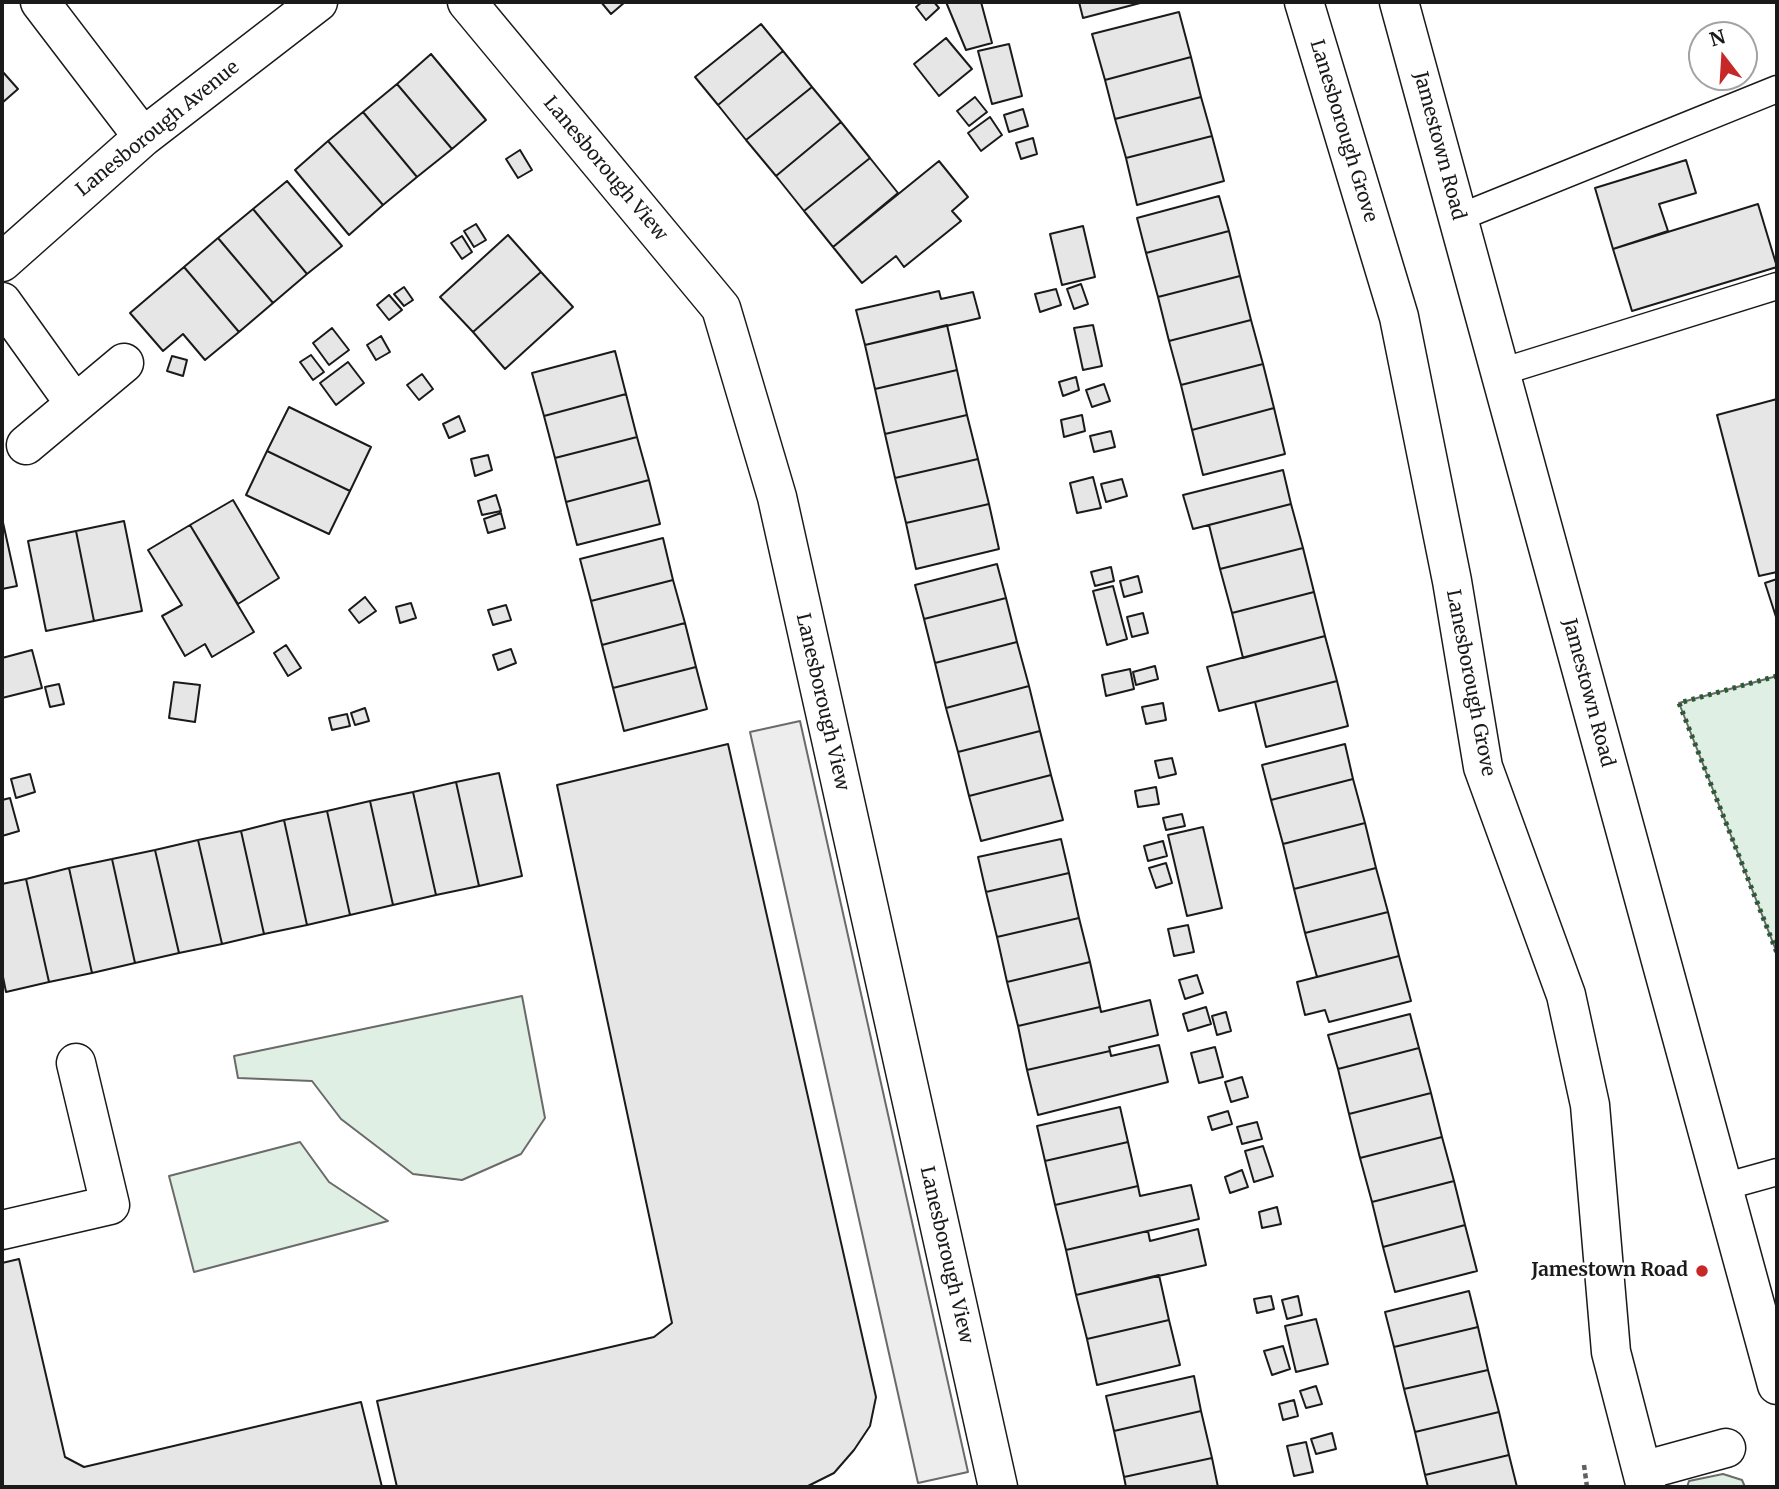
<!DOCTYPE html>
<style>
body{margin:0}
#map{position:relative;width:1779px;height:1489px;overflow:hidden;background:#fff;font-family:Merriweather,serif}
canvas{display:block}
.frame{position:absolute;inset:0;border:4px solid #1a1a1a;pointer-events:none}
.north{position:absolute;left:1688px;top:21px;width:70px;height:70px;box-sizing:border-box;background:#fff;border:2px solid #a3a3a3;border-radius:50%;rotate:343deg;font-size:19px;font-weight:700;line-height:28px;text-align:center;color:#1a1a1a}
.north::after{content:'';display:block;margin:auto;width:24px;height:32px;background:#c62828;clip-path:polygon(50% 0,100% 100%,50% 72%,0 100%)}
</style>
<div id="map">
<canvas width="1779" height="1489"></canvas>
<div class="frame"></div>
<div class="north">N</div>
</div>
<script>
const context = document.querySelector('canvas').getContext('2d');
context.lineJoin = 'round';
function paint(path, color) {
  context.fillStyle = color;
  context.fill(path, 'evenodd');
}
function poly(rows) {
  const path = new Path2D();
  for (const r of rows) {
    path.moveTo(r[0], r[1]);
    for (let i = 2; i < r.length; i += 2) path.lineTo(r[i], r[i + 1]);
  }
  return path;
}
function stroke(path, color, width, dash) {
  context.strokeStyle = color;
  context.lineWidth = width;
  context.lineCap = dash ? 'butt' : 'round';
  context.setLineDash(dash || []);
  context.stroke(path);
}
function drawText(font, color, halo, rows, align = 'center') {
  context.font = font + ' Merriweather,serif';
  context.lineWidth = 5;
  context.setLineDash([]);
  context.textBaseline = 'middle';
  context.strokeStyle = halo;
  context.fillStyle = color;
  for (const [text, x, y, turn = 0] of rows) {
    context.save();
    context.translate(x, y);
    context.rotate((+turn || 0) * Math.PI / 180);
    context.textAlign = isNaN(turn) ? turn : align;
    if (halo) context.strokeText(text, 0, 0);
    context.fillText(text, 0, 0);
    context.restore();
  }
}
const green = poly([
 [1777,676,1777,953,1679,703,1777,676],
 [522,996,545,1118,521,1154,462,1180,413,1174,341,1119,312,1081,238,1078,234,1056,522,996],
 [300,1142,329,1182,388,1221,194,1272,169,1176,300,1142],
 [1723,1474,1742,1480,1745,1487,1687,1487,1689,1481,1723,1474]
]);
paint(green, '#e0efe3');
stroke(green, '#6a6a6a', 2);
const parking = poly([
 [800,721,968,1472,918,1483,750,732,800,721]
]);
paint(parking, '#ededed');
stroke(parking, '#6a6a6a', 2);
const building = poly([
 [601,2,625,2,611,14,601,2],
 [922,2,934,2,939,8,926,20,916,7,922,2],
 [946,2,981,2,992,43,966,50,946,2],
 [1079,2,1144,2,1083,18,1079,2],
 [1179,12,1191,57,1105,80,1092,34,1179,12],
 [761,24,783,51,718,105,695,77,761,24],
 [946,38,972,69,939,96,914,64,946,38],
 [1009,44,1022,96,992,104,978,51,1009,44],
 [783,51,812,87,746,140,718,105,783,51],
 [431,54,486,120,452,149,397,84,431,54],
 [1191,57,1201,97,1115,119,1105,80,1191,57],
 [2,71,18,89,2,103,2,71],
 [397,84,452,149,417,177,363,112,397,84],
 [812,87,841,122,776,176,746,140,812,87],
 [975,97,987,112,969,126,957,111,975,97],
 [1201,97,1212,136,1126,158,1115,119,1201,97],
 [1023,109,1028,126,1009,132,1004,115,1023,109],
 [363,112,417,177,383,205,328,141,363,112],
 [990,117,1002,135,981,151,968,133,990,117],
 [841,122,870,158,804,211,776,176,841,122],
 [1212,136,1224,181,1137,205,1126,158,1212,136],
 [1033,138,1037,154,1021,159,1016,143,1033,138],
 [328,141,383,205,349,235,295,170,328,141],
 [520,150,532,170,518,178,506,159,520,150],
 [870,158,898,193,833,247,804,211,870,158],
 [1686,160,1696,193,1659,204,1668,231,1613,249,1595,188,1686,160],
 [939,161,968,197,952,211,961,221,904,267,896,256,862,283,833,247,939,161],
 [287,181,342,246,307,274,253,209,287,181],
 [1219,196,1229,231,1146,253,1137,218,1219,196],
 [1758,204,1777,267,1632,311,1613,249,1758,204],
 [253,209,307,274,273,303,218,238,253,209],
 [476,224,486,240,474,247,464,231,476,224],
 [1083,226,1095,277,1062,285,1050,234,1083,226],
 [1229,231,1240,276,1158,297,1146,253,1229,231],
 [508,235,541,272,473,332,440,297,508,235],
 [462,236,472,252,462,259,451,243,462,236],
 [218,238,273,303,239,332,184,267,218,238],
 [184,267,239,332,205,360,183,334,163,351,130,313,184,267],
 [541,272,573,307,505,369,473,332,541,272],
 [1240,276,1251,320,1169,341,1158,297,1240,276],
 [1081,284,1088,304,1074,309,1067,289,1081,284],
 [404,287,413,300,404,306,394,294,404,287],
 [1056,289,1061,305,1040,312,1035,294,1056,289],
 [939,291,941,299,973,292,980,318,865,345,856,310,939,291],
 [389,295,402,310,389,320,377,305,389,295],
 [1251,320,1263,364,1181,385,1169,341,1251,320],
 [947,325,957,370,875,389,865,345,947,325],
 [1093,325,1102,366,1083,370,1074,328,1093,325],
 [332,328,349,350,329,365,313,343,332,328],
 [381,336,390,352,376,360,367,345,381,336],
 [615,351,626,394,544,416,532,373,615,351],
 [311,355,324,372,313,380,300,362,311,355],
 [172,356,187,360,183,376,167,371,172,356],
 [348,362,364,383,336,405,320,383,348,362],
 [1263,364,1274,408,1192,430,1181,385,1263,364],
 [957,370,967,415,885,434,875,389,957,370],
 [422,374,433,389,419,400,407,385,422,374],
 [1076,377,1079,390,1063,396,1059,382,1076,377],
 [1104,384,1110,401,1092,407,1086,390,1104,384],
 [626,394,637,437,555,458,544,416,626,394],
 [1777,399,1777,572,1759,576,1717,415,1777,399],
 [289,407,371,447,350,491,267,451,289,407],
 [1274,408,1285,454,1203,475,1192,430,1274,408],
 [967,415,978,459,895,478,885,434,967,415],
 [1082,415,1085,431,1064,437,1061,420,1082,415],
 [459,416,465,431,449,438,443,424,459,416],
 [1111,431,1115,447,1094,452,1090,436,1111,431],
 [637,437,649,480,566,502,555,458,637,437],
 [267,451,350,491,329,534,246,495,267,451],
 [488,455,492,470,475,476,471,459,488,455],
 [978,459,989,504,906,523,895,478,978,459],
 [1283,470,1291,504,1193,529,1183,495,1283,470],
 [1093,477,1101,508,1077,513,1070,483,1093,477],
 [1122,479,1127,496,1106,502,1101,484,1122,479],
 [649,480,660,524,577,545,566,502,649,480],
 [496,495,501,511,482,515,478,501,496,495],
 [233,500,279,578,238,604,190,525,233,500],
 [989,504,999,549,916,569,906,523,989,504],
 [1291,504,1303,548,1220,569,1209,525,1291,504],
 [501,513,505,528,488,533,484,519,501,513],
 [2,518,17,586,2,589,2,518],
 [124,521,142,611,94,621,76,531,124,521],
 [190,525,254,632,212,657,205,644,185,656,162,616,182,605,148,550,190,525],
 [76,531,94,621,46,631,28,541,76,531],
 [663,538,673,580,591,601,580,559,663,538],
 [1303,548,1314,592,1232,613,1220,569,1303,548],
 [997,564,1006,598,924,619,915,585,997,564],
 [1111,567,1114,581,1095,586,1091,572,1111,567],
 [1138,576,1142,592,1124,597,1120,581,1138,576],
 [1777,579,1777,620,1765,583,1777,579],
 [673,580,685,623,602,645,591,601,673,580],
 [1113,586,1127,639,1107,645,1093,591,1113,586],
 [1314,592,1325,636,1243,658,1232,613,1314,592],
 [365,597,376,611,359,623,349,610,365,597],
 [1006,598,1017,642,935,663,924,619,1006,598],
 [411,603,416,618,400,623,396,607,411,603],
 [506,605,511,620,493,625,488,610,506,605],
 [1143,613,1148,633,1132,637,1127,617,1143,613],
 [685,623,696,667,613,688,602,645,685,623],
 [1325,636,1337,681,1219,711,1207,667,1325,636],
 [1017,642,1029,686,946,708,935,663,1017,642],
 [286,645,301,668,288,676,274,653,286,645],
 [511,649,516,663,498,670,493,655,511,649],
 [32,650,42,688,2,698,2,658,32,650],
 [1155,666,1158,679,1136,685,1133,672,1155,666],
 [696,667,707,709,624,731,613,688,696,667],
 [1130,669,1134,689,1106,696,1102,675,1130,669],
 [1337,681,1348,726,1266,747,1255,702,1337,681],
 [174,682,200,685,195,722,169,718,174,682],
 [59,684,64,704,50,707,45,687,59,684],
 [1029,686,1040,731,958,752,946,708,1029,686],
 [1163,703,1166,720,1146,724,1142,707,1163,703],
 [365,708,369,721,355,725,351,713,365,708],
 [347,714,350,726,332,730,329,718,347,714],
 [1040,731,1051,775,969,796,958,752,1040,731],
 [728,744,876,1397,870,1426,854,1450,834,1473,806,1487,397,1487,377,1401,654,1337,672,1323,557,785,728,744],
 [1345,744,1353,779,1271,800,1262,765,1345,744],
 [1172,758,1176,774,1159,778,1155,761,1172,758],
 [499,773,522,876,479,886,456,782,499,773],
 [30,774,35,792,16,798,11,779,30,774],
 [1051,775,1063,820,981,841,969,796,1051,775],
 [1353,779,1365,823,1283,844,1271,800,1353,779],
 [456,782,479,886,436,895,413,792,456,782],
 [1156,787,1159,804,1138,807,1135,791,1156,787],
 [413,792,436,895,393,905,370,801,413,792],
 [10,798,19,831,2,836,2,800,10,798],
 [370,801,393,905,350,915,327,811,370,801],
 [327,811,350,915,307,925,284,820,327,811],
 [1182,814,1185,826,1166,830,1163,818,1182,814],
 [284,820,307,925,264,934,241,831,284,820],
 [1365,823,1376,868,1294,889,1283,844,1365,823],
 [1203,827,1222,908,1187,916,1168,835,1203,827],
 [241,831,264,934,222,944,198,840,241,831],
 [1061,839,1069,873,986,892,978,857,1061,839],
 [198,840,222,944,179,953,155,850,198,840],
 [1163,841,1167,856,1148,861,1144,846,1163,841],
 [155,850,179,953,135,963,112,859,155,850],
 [112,859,135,963,92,973,69,868,112,859],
 [1166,863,1172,883,1156,888,1149,868,1166,863],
 [69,868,92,973,49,982,26,879,69,868],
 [1376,868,1388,912,1305,933,1294,889,1376,868],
 [1069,873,1079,918,997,937,986,892,1069,873],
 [26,879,49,982,6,992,2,972,2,884,26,879],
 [1388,912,1399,956,1317,977,1305,933,1388,912],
 [1079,918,1090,962,1007,982,997,937,1079,918],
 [1188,925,1194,952,1174,956,1168,929,1188,925],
 [1399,956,1411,1001,1329,1022,1325,1010,1305,1015,1297,982,1399,956],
 [1090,962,1100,1007,1018,1026,1007,982,1090,962],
 [1197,975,1203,993,1185,999,1179,980,1197,975],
 [1150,1000,1158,1035,1109,1047,1110,1051,1027,1070,1018,1026,1100,1007,1101,1012,1150,1000],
 [1206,1007,1211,1024,1188,1031,1183,1014,1206,1007],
 [1226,1012,1231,1031,1217,1035,1212,1016,1226,1012],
 [1410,1014,1419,1048,1338,1069,1328,1035,1410,1014],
 [1159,1045,1168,1082,1038,1115,1027,1070,1110,1051,1111,1056,1159,1045],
 [1215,1047,1223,1077,1199,1083,1191,1053,1215,1047],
 [1419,1048,1431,1093,1349,1114,1338,1069,1419,1048],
 [1242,1077,1248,1097,1231,1102,1225,1082,1242,1077],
 [1431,1093,1442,1137,1360,1158,1349,1114,1431,1093],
 [1120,1107,1128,1142,1045,1161,1037,1126,1120,1107],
 [1228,1111,1232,1124,1212,1130,1208,1117,1228,1111],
 [1257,1122,1262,1139,1242,1144,1237,1127,1257,1122],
 [1442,1137,1454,1181,1372,1202,1360,1158,1442,1137],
 [1128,1142,1138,1186,1055,1205,1045,1161,1128,1142],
 [1263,1146,1273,1176,1254,1182,1245,1151,1263,1146],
 [1242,1170,1248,1187,1230,1193,1225,1177,1242,1170],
 [1454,1181,1465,1225,1383,1247,1372,1202,1454,1181],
 [1191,1185,1199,1219,1066,1250,1055,1205,1138,1186,1140,1196,1191,1185],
 [1277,1207,1281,1224,1262,1228,1259,1212,1277,1207],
 [1465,1225,1477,1271,1395,1292,1383,1247,1465,1225],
 [1198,1229,1206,1265,1076,1295,1066,1250,1148,1231,1150,1241,1198,1229],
 [19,1259,65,1457,84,1467,361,1402,382,1487,2,1487,2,1263,19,1259],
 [1159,1275,1169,1320,1087,1339,1076,1295,1159,1275],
 [1469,1291,1478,1327,1394,1347,1385,1312,1469,1291],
 [1271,1296,1274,1309,1257,1313,1254,1299,1271,1296],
 [1298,1296,1302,1315,1287,1319,1282,1300,1298,1296],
 [1316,1319,1328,1364,1296,1372,1285,1326,1316,1319],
 [1169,1320,1180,1365,1097,1385,1087,1339,1169,1320],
 [1478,1327,1488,1370,1404,1389,1394,1347,1478,1327],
 [1283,1346,1290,1369,1272,1375,1264,1351,1283,1346],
 [1488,1370,1499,1412,1415,1432,1404,1389,1488,1370],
 [1194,1376,1201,1411,1114,1431,1106,1396,1194,1376],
 [1316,1386,1322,1404,1306,1408,1300,1391,1316,1386],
 [1294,1400,1298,1416,1283,1420,1279,1404,1294,1400],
 [1201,1411,1212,1458,1124,1477,1114,1431,1201,1411],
 [1499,1412,1509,1455,1425,1475,1415,1432,1499,1412],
 [1332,1433,1336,1449,1316,1454,1311,1439,1332,1433],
 [1306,1442,1313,1472,1294,1476,1287,1446,1306,1442],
 [1509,1455,1517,1487,1428,1487,1425,1475,1509,1455],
 [1212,1458,1218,1487,1126,1487,1124,1477,1212,1458]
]);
paint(building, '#e6e6e6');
stroke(building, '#1a1a1a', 2);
const service = poly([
 [1458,218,1777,89],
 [1501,372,1777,286],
 [1723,1187,1777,1172]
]);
const minor = poly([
 [40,2,143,137],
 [467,2,721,308,777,497,998,1487],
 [1304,2,1399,317,1452,581,1483,767,1566,995,1590,1105,1611,1352,1646,1487],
 [2,262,143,137,318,2],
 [2,302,75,404],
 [26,445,124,363],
 [2,1230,110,1205,76,1063],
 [1642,1471,1726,1448]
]);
const tertiary = poly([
 [1399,2,1777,1385]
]);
stroke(service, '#1a1a1a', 29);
stroke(minor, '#1a1a1a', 41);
stroke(tertiary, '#1a1a1a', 41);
stroke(poly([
 [1584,1465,1587,1487]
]), '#5f5f5f', 4.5, [5, 3.5]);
stroke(service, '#fff', 26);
stroke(minor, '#fff', 38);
stroke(tertiary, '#fff', 38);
stroke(poly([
 [1777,676,1679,703,1777,953]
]), '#2b5a34', 5, [3.5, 5]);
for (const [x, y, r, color] of [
 [1702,1271,7,"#c62828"]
]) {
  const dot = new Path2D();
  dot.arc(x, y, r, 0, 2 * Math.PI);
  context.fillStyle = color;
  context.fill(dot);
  stroke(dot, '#fff', 2.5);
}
drawText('19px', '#1a1a1a', '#fff', [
 ["Lanesborough Avenue",158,129,-39],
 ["Lanesborough Grove",1343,131,73],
 ["Jamestown Road",1439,146,75],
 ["Lanesborough View",605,169,50],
 ["Lanesborough Grove",1470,683,79],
 ["Jamestown Road",1588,693,75],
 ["Lanesborough View",822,702,77],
 ["Lanesborough View",946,1255,77]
]);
drawText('bold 19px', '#1a1a1a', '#fff', [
 ["Jamestown Road",1688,1271]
], 'right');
</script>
